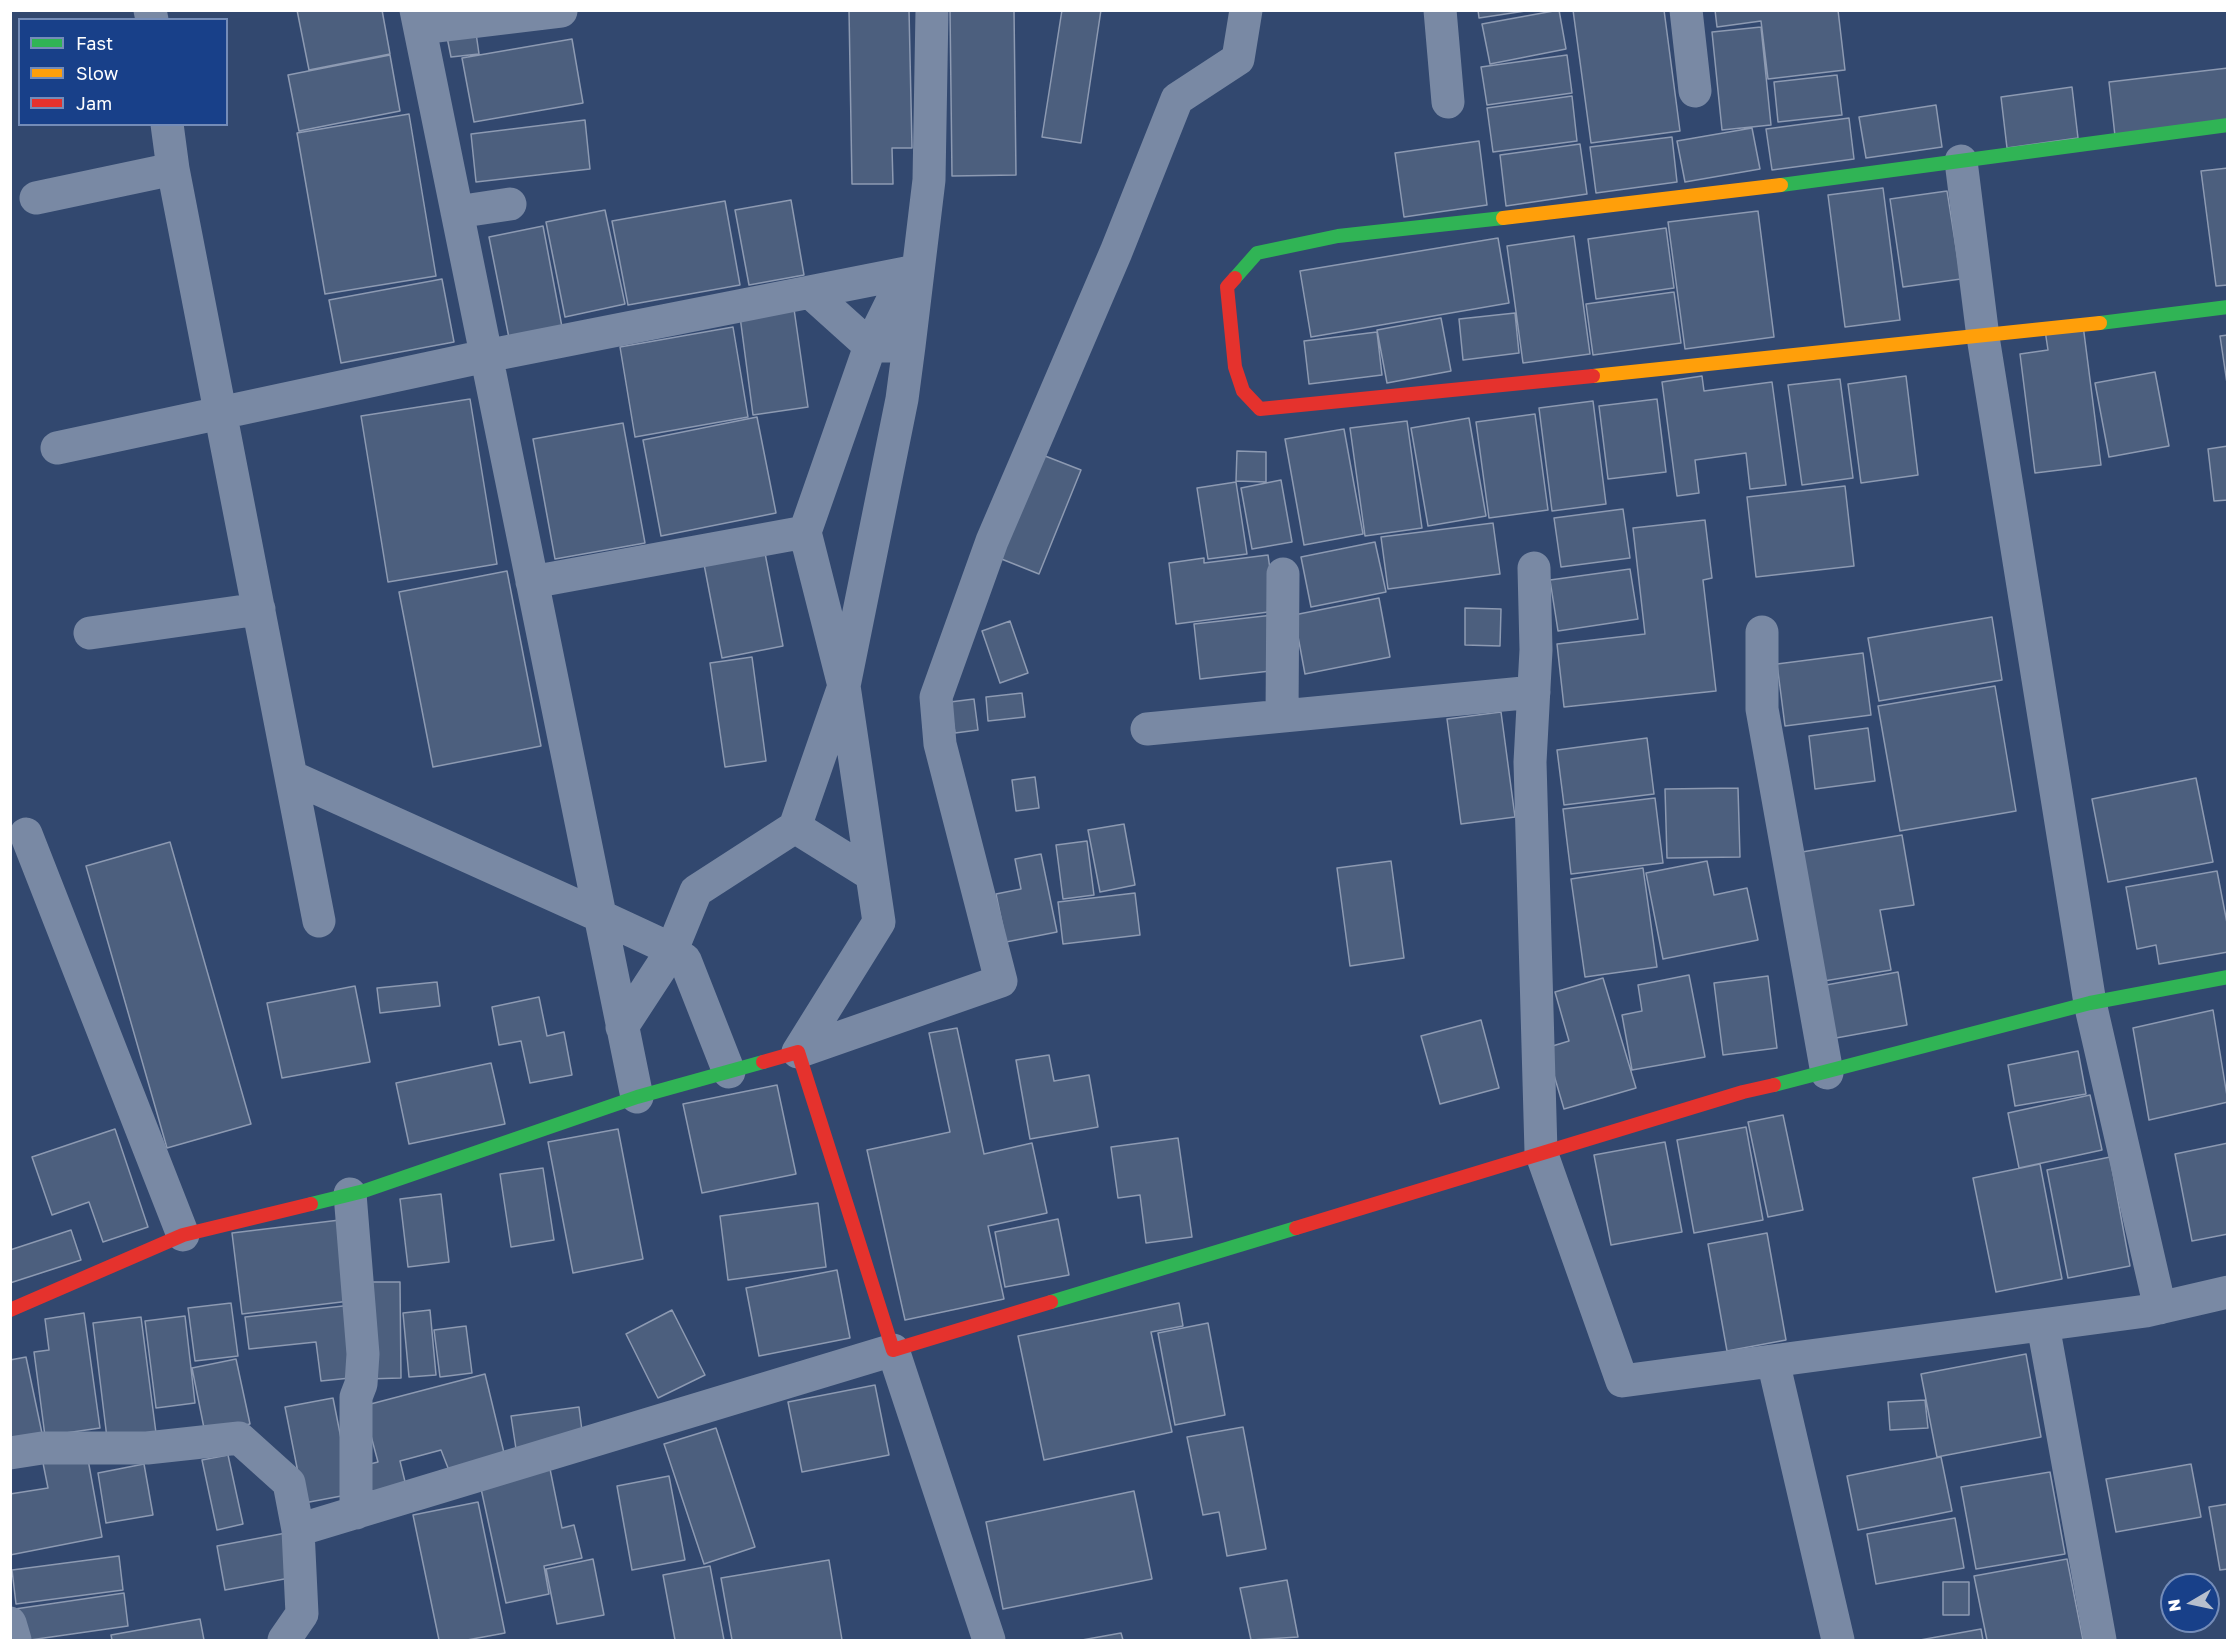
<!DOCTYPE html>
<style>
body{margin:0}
#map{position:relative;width:2238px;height:1651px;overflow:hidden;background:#32486f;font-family:"Golos Text",sans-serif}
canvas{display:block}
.frame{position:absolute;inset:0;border:12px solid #fff;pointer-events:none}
.legend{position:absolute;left:18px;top:18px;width:210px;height:108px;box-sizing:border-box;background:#184089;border:2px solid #748cb8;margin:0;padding:8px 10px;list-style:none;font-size:18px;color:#fff}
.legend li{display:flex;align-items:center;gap:12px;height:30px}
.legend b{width:30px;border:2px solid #748cb8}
.north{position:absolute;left:2160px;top:1573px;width:60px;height:60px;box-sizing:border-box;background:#184089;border:2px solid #748cb8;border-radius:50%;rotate:261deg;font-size:16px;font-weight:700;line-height:24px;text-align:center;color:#fff}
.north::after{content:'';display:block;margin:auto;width:21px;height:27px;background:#b7bfcd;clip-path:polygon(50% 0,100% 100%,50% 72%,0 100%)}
</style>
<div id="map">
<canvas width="2238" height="1651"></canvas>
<div class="frame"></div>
<ul class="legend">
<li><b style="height:8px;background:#30b455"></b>Fast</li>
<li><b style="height:8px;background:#ff9f0a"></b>Slow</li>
<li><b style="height:8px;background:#e5322d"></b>Jam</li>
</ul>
<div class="north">N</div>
</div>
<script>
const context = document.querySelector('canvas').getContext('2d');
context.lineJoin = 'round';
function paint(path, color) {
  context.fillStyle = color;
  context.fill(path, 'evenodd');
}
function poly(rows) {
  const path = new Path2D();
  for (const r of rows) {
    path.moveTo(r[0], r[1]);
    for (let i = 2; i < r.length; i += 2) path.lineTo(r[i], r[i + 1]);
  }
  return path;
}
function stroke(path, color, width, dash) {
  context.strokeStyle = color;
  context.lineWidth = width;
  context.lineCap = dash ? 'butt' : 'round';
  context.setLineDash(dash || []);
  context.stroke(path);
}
const building = poly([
 [297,10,382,10,390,54,309,70,297,10],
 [849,10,909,10,912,148,892,148,893,184,852,184,849,10],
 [950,10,1014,10,1016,175,952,176,950,10],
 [1062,10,1101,10,1081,143,1042,137,1062,10],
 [1478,10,1532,10,1479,18,1478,10],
 [1559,10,1566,49,1490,64,1482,24,1559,10],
 [1573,10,1664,10,1680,131,1591,143,1573,10],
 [1715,10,1838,10,1845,70,1768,79,1761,21,1717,27,1715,10],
 [1761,27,1771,125,1722,130,1712,32,1761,27],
 [476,33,479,54,451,57,447,37,476,33],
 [572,39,583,103,474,122,462,58,572,39],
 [390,55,400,111,299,131,288,75,390,55],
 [1567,55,1572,93,1487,105,1481,67,1567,55],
 [2228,68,2228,123,2115,136,2109,82,2228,68],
 [1837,75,1842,115,1778,122,1774,82,1837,75],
 [2072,87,2078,138,2007,148,2001,97,2072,87],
 [1572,96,1577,141,1493,152,1487,108,1572,96],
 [1936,105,1942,147,1866,158,1859,117,1936,105],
 [409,114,436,276,325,294,297,133,409,114],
 [1849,118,1854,159,1772,170,1766,129,1849,118],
 [585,120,590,169,476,182,471,134,585,120],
 [1752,128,1760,169,1685,182,1677,141,1752,128],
 [1672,137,1677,182,1596,193,1590,147,1672,137],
 [1479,141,1487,205,1404,217,1395,153,1479,141],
 [1580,144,1587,194,1506,206,1500,155,1580,144],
 [2228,168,2228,285,2216,286,2201,171,2228,168],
 [1883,188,1900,320,1845,327,1828,195,1883,188],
 [1947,191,1961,279,1903,287,1890,199,1947,191],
 [791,200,804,275,749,285,735,210,791,200],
 [725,201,740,285,628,305,612,221,725,201],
 [605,210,625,304,565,317,546,222,605,210],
 [1758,211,1774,337,1685,349,1668,222,1758,211],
 [543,226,562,327,509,338,489,237,543,226],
 [1666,228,1674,288,1596,299,1588,239,1666,228],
 [1574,236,1590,354,1523,363,1507,246,1574,236],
 [1498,238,1509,303,1311,337,1300,271,1498,238],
 [442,279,454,342,341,363,329,300,442,279],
 [1674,292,1681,343,1593,355,1586,304,1674,292],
 [793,302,808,407,753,415,739,309,793,302],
 [1515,313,1519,353,1463,360,1459,319,1515,313],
 [1441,318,1451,371,1387,383,1377,330,1441,318],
 [2083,325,2101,465,2035,473,2020,354,2048,350,2045,330,2083,325],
 [733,327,748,417,635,437,620,347,733,327],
 [1377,332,1382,375,1309,384,1304,341,1377,332],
 [2228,335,2228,390,2220,336,2228,335],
 [2155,372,2169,446,2109,457,2095,383,2155,372],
 [1702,376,1704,391,1772,382,1786,485,1750,489,1746,453,1695,460,1699,493,1677,496,1662,382,1702,376],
 [1906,376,1918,475,1861,483,1848,384,1906,376],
 [1840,379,1853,478,1802,485,1788,385,1840,379],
 [470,399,497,564,388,582,361,416,470,399],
 [1657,399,1666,472,1608,479,1599,406,1657,399],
 [1593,401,1606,504,1552,511,1539,408,1593,401],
 [1535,414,1548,510,1489,518,1476,422,1535,414],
 [757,417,776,513,661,536,643,440,757,417],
 [1469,418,1486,516,1428,526,1411,428,1469,418],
 [1407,421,1422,528,1365,536,1350,428,1407,421],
 [623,423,645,543,555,559,533,439,623,423],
 [1344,429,1363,534,1304,545,1285,439,1344,429],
 [2228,446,2228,500,2214,501,2208,449,2228,446],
 [1237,451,1266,452,1266,482,1236,481,1237,451],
 [1040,454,1081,470,1039,574,999,558,1040,454],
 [1281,480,1292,542,1252,549,1241,488,1281,480],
 [1236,482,1247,554,1208,559,1197,488,1236,482],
 [1845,486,1854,566,1756,577,1747,497,1845,486],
 [1623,509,1630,558,1561,567,1554,518,1623,509],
 [1705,520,1712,578,1703,580,1716,691,1564,707,1557,644,1645,634,1633,528,1705,520],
 [1493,523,1500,574,1388,589,1381,537,1493,523],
 [1375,542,1386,592,1311,607,1301,557,1375,542],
 [764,548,783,646,722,658,703,559,764,548],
 [1268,555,1276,611,1176,624,1169,563,1204,558,1204,563,1268,555],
 [1630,569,1638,619,1558,631,1550,580,1630,569],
 [507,571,541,746,433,767,399,592,507,571],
 [1379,598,1390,657,1305,674,1294,615,1379,598],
 [1465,608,1501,609,1500,646,1465,645,1465,608],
 [1273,615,1279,670,1200,679,1194,624,1273,615],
 [1992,617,2002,680,1879,701,1868,638,1992,617],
 [1010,621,1028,673,1000,683,982,631,1010,621],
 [1863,653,1871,715,1785,726,1777,664,1863,653],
 [752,657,766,761,725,767,710,663,752,657],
 [1995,686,2016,811,1900,831,1878,706,1995,686],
 [1022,693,1025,717,988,721,986,697,1022,693],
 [974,699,978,730,955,733,950,702,974,699],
 [1501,712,1515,817,1461,824,1447,719,1501,712],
 [1868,728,1875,781,1815,789,1809,736,1868,728],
 [1647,738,1654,794,1564,805,1557,750,1647,738],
 [1035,777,1039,808,1016,811,1012,780,1035,777],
 [2196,778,2213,862,2108,882,2092,799,2196,778],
 [1738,788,1740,857,1667,858,1665,789,1738,788],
 [1655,798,1663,863,1571,874,1563,809,1655,798],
 [1124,824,1135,885,1100,892,1088,830,1124,824],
 [1902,835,1914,905,1880,910,1891,970,1824,981,1802,852,1902,835],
 [1087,841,1094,895,1063,899,1056,845,1087,841],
 [170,842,251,1124,167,1148,86,866,170,842],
 [1041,854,1057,932,1006,942,996,894,1021,889,1015,859,1041,854],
 [1391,861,1404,958,1350,966,1337,868,1391,861],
 [1707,861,1714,895,1747,888,1758,940,1663,959,1646,873,1707,861],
 [1643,868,1657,967,1585,977,1571,879,1643,868],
 [2217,871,2228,928,2228,952,2159,964,2156,945,2137,949,2126,887,2217,871],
 [1135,893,1140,935,1063,944,1058,902,1135,893],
 [1898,972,1907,1025,1836,1038,1826,985,1898,972],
 [1689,975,1705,1057,1632,1070,1622,1015,1642,1011,1638,985,1689,975],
 [1768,976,1777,1048,1723,1055,1714,983,1768,976],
 [1603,978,1636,1088,1564,1109,1546,1048,1569,1041,1555,992,1603,978],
 [437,982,440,1006,380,1013,377,988,437,982],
 [355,986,370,1062,282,1078,267,1003,355,986],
 [539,997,547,1036,564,1032,572,1075,530,1083,521,1041,499,1045,492,1007,539,997],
 [2213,1010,2228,1102,2149,1120,2133,1028,2213,1010],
 [1481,1020,1499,1088,1440,1104,1421,1036,1481,1020],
 [957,1028,984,1154,1032,1143,1047,1213,988,1226,1004,1299,905,1320,867,1150,950,1132,929,1033,957,1028],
 [2078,1051,2086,1094,2015,1106,2008,1065,2078,1051],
 [1049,1055,1054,1081,1089,1075,1098,1127,1030,1139,1016,1060,1049,1055],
 [491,1063,505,1124,409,1144,396,1083,491,1063],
 [777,1085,796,1174,702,1193,683,1104,777,1085],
 [2090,1095,2102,1150,2019,1168,2008,1113,2090,1095],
 [1783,1115,1803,1210,1768,1217,1748,1122,1783,1115],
 [1746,1127,1763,1220,1694,1233,1677,1140,1746,1127],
 [115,1129,148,1227,103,1242,89,1202,52,1215,32,1157,115,1129],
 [618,1129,643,1259,573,1273,548,1142,618,1129],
 [1178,1138,1192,1237,1146,1243,1140,1195,1118,1198,1111,1147,1178,1138],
 [1665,1142,1682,1232,1611,1245,1594,1155,1665,1142],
 [2228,1143,2228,1234,2192,1241,2175,1154,2228,1143],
 [2110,1157,2130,1266,2068,1278,2047,1170,2110,1157],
 [2040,1164,2062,1279,1996,1292,1973,1178,2040,1164],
 [543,1168,554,1240,511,1247,500,1174,543,1168],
 [441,1194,449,1262,408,1267,400,1199,441,1194],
 [818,1203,826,1267,728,1280,720,1216,818,1203],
 [348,1219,358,1300,242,1314,232,1233,348,1219],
 [1058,1219,1069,1275,1005,1287,995,1232,1058,1219],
 [71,1230,81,1260,10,1283,10,1250,71,1230],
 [1767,1233,1786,1340,1727,1351,1708,1244,1767,1233],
 [837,1270,850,1338,759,1356,746,1288,837,1270],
 [364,1282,400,1282,401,1378,365,1379,364,1282],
 [231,1303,238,1356,195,1361,188,1308,231,1303],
 [1179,1303,1183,1326,1151,1332,1172,1432,1044,1460,1018,1336,1179,1303],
 [352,1305,360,1377,321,1381,316,1342,249,1349,245,1317,352,1305],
 [430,1310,436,1375,409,1377,403,1313,430,1310],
 [672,1310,705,1375,658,1398,626,1334,672,1310],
 [84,1313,100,1428,45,1436,34,1352,49,1350,45,1319,84,1313],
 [185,1316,195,1403,156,1408,145,1321,185,1316],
 [141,1317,156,1433,107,1438,93,1323,141,1317],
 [1208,1323,1225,1415,1175,1425,1158,1333,1208,1323],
 [466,1326,472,1373,440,1377,434,1330,466,1326],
 [2026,1354,2041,1437,1937,1457,1921,1374,2026,1354],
 [26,1357,43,1438,10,1445,10,1360,26,1357],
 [236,1359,250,1424,205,1433,192,1368,236,1359],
 [485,1374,505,1457,450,1473,441,1450,400,1461,407,1490,370,1500,362,1466,378,1462,363,1406,485,1374],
 [875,1385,889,1455,802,1472,788,1402,875,1385],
 [333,1398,352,1494,304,1503,285,1407,333,1398],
 [1925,1400,1928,1428,1890,1430,1888,1402,1925,1400],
 [579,1407,583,1439,516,1449,511,1416,579,1407],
 [1243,1427,1266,1549,1227,1556,1219,1512,1203,1515,1187,1437,1243,1427],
 [716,1428,755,1547,704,1564,664,1444,716,1428],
 [87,1454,102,1537,10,1555,10,1494,48,1488,43,1463,87,1454],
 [228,1455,243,1524,217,1530,202,1460,228,1455],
 [1941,1457,1952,1511,1858,1530,1847,1476,1941,1457],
 [144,1464,153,1515,106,1523,98,1473,144,1464],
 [2191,1464,2201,1517,2116,1532,2106,1479,2191,1464],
 [550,1469,562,1528,574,1525,582,1558,544,1566,549,1594,506,1603,480,1484,550,1469],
 [2050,1472,2065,1554,1976,1569,1961,1487,2050,1472],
 [669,1476,685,1560,632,1570,617,1486,669,1476],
 [1134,1491,1152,1579,1003,1609,986,1522,1134,1491],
 [478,1502,505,1633,467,1640,439,1640,413,1515,478,1502],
 [2228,1504,2228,1569,2220,1570,2209,1507,2228,1504],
 [1955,1518,1964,1568,1876,1584,1867,1534,1955,1518],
 [286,1533,295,1577,225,1590,217,1546,286,1533],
 [119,1556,123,1590,16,1604,12,1570,119,1556],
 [593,1559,604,1615,557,1624,546,1569,593,1559],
 [2067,1559,2083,1640,1987,1640,1974,1576,2067,1559],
 [829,1560,842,1640,732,1640,721,1578,829,1560],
 [710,1566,724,1640,675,1640,663,1575,710,1566],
 [1287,1580,1298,1637,1251,1640,1240,1588,1287,1580],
 [1943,1582,1969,1582,1969,1615,1943,1615,1943,1582],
 [124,1593,128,1626,30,1640,15,1609,124,1593],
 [200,1619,204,1640,112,1640,111,1635,200,1619],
 [1981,1629,1983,1640,1920,1640,1981,1629],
 [1121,1633,1123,1640,1082,1640,1121,1633]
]);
paint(building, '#4c5f7e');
stroke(building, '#8d9ab2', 1.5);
stroke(poly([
 [150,10,152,20],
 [416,10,637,1097],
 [1440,10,1448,102],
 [1686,10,1695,91],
 [420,28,561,11],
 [167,124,173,169,319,921],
 [1961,161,1983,337,2090,1003,2160,1308],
 [36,198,173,169],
 [457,212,510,204],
 [810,292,870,346,890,346],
 [57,448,486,356,906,273],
 [1534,568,1536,650,1530,762,1541,1152,1622,1381,2146,1311,2228,1292],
 [532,582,805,532],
 [1762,632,1762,709,1827,1073],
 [90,633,259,609],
 [1282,716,1283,574],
 [1147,729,1534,692],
 [292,777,600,916,658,943,685,960,729,1072],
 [795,827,844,686,805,532,870,346,906,273],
 [26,834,183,1235],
 [622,1027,671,952,696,891,795,827,872,875],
 [798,1052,1001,981,940,744,936,697,992,541,1116,252,1177,99,1238,59,1246,10],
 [798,1052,879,922,844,686,902,399,909,346,929,180,932,10],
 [350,1194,363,1354,361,1384,356,1397,356,1513],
 [2043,1325,2100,1640],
 [1773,1361,1838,1640],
 [10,1453,42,1448,147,1448,239,1438,289,1483,298,1530,302,1614,284,1640],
 [298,1530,893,1350,989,1640],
 [10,1623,15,1640]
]), '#7989a4', 33);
stroke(poly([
 [1781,185,2228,125],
 [1235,278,1257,253,1338,236,1503,218],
 [2100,323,2228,307],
 [1774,1085,2090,1003,2228,977],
 [311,1204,364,1191,637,1097,763,1062],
 [1051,1302,1296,1228]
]), '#30b455', 14);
stroke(poly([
 [1503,218,1781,185],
 [1593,376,2100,323]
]), '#ff9f0a', 14);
stroke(poly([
 [1235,278,1227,287,1235,367,1243,391,1260,409,1593,376],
 [763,1062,798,1052,893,1350,1051,1302],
 [1296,1228,1743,1092,1774,1085],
 [10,1310,183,1235,311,1204]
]), '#e5322d', 14);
</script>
